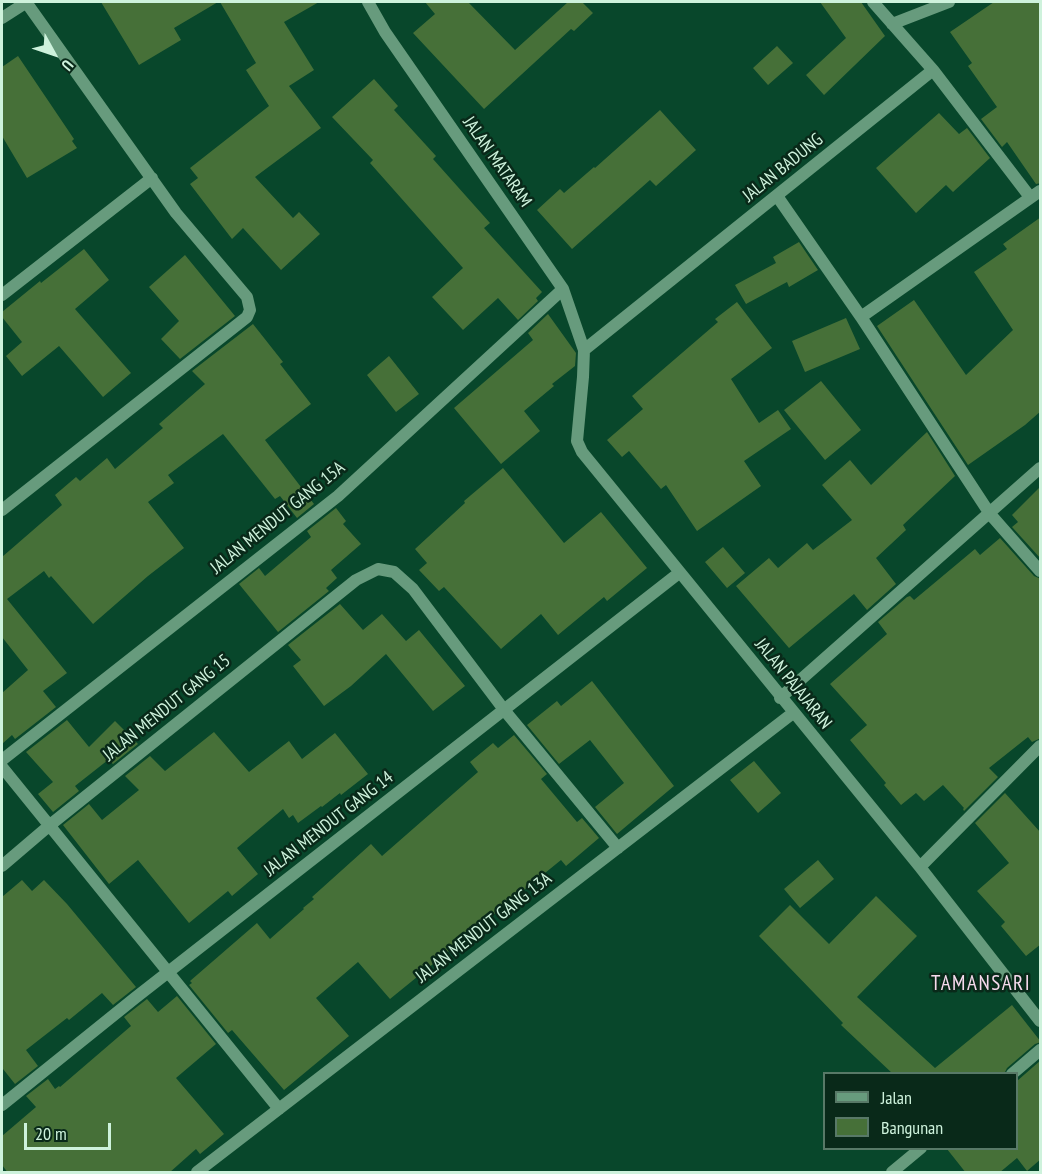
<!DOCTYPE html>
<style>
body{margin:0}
#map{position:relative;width:1042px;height:1174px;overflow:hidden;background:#08472b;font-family:"PT Sans Narrow",sans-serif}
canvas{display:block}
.frame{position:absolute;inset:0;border:3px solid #cef2dc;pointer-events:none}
.legend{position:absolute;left:823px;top:1072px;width:195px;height:78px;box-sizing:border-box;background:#092919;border:2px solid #587967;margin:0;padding:8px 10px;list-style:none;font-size:18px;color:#cef2dc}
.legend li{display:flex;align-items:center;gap:12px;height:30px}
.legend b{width:30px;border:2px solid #587967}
.north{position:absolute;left:24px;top:24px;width:60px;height:60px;-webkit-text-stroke:4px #092919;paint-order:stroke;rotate:130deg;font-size:16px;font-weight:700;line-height:24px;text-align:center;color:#cef2dc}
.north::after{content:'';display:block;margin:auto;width:21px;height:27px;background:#cef2dc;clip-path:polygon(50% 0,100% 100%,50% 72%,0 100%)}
.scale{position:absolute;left:24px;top:1123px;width:87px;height:27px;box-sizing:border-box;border:3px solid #cef2dc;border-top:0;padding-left:8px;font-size:18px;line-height:21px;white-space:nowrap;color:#cef2dc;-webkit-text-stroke:4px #092919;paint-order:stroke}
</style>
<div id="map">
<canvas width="1042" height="1174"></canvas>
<div class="frame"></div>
<ul class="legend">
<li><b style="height:8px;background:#679b7d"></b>Jalan</li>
<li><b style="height:16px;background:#467038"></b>Bangunan</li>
</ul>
<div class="north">U</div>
<div class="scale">20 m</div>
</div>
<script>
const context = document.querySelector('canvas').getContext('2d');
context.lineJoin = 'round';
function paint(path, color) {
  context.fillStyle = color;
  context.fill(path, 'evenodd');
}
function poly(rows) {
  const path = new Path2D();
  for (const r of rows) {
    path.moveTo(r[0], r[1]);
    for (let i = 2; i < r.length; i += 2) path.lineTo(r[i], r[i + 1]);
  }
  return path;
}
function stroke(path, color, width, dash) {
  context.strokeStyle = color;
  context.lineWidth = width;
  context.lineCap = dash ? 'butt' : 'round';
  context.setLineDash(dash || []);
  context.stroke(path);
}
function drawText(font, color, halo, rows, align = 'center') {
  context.font = font + ' "PT Sans Narrow",sans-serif';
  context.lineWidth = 5;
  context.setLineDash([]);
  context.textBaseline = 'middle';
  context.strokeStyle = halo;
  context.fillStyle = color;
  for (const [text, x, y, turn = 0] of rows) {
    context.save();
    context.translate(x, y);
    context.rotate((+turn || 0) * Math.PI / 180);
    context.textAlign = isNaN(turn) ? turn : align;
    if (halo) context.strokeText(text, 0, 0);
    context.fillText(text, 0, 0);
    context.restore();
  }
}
paint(poly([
 [101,2,218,2,174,28,181,40,139,65],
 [220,2,319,2,284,22,314,70,289,86,321,128,255,177,293,218,299,212,320,234,281,270,243,228,232,239,190,184,198,178,190,168,269,106,246,70,256,63],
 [425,2,468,2,515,50,568,2,582,2,593,13,574,31,571,29,484,109,413,33,435,14],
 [820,2,861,2,885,36,824,95,806,75,846,38],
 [994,2,1041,2,1041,183,1036,184,1007,142,1002,147,981,119,997,107,968,66,972,63,950,32],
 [777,46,793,63,768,85,753,68],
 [18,56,74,139,72,141,77,148,27,178,2,136,2,67],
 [374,79,398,106,394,110,436,156,433,159,490,223,484,228,542,292,536,298,538,301,518,320,498,298,463,330,432,297,463,268,370,163,373,160,332,117],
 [660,110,696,150,656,186,650,180,572,249,537,210,560,189,564,193,594,167,595,168],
 [939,113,959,134,967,128,990,158,953,192,946,185,916,213,876,168],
 [1041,217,1041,411,1025,425,968,465,877,326,914,300,966,375,1013,330,974,272,1007,249,1003,244],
 [799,242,818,270,789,287,787,282,746,304,735,285,776,263,773,257],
 [84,249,109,280,75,309,131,373,103,397,59,346,22,376,6,356,22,342,2,317,2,312,40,281,41,283],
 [185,255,235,316,180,359,161,339,179,321,149,287],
 [737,302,772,348,731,379,759,423,778,410,791,429,744,461,761,486,697,531,666,485,661,489,629,451,622,457,607,440,643,409,632,396,718,322,715,319],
 [548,314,576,353,575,366,552,384,554,386,524,411,540,431,501,464,454,408,533,340,528,333],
 [846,318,860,349,805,372,792,341],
 [253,324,283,362,280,364,311,404,265,440,314,504,297,518,280,496,275,499,223,434,168,475,174,483,148,502,184,548,148,576,93,624,51,576,49,578,44,571,7,599,67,673,43,691,56,707,15,739,12,735,2,744,2,693,28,670,2,637,2,557,62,505,55,495,76,477,80,481,107,458,115,469,163,428,159,424,205,384,192,371],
 [389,356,419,394,396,412,367,375],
 [821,381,861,430,825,460,784,410],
 [927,432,955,476,903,525,906,530,876,558,896,584,867,610,854,594,789,648,736,586,769,558,778,568,807,543,813,550,852,520,822,485,850,460,871,485],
 [503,468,564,543,601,512,647,568,607,601,604,597,558,635,541,614,501,649,444,587,439,591,419,570,427,563,415,549,465,503,464,501],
 [1041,486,1041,559,1012,527,1018,522,1012,515],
 [336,508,346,521,343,524,361,544,331,570,337,578,326,588,329,591,278,632,239,584,259,568,265,576,311,537,307,531],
 [1000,538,1034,576,1041,579,1041,738,1032,742,1028,737,989,768,998,777,964,811,963,809,964,808,943,785,924,801,916,793,901,805,884,785,886,783,850,740,867,725,830,684,887,634,878,622,907,597,910,596,914,600,975,549,980,555],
 [723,547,745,573,727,588,705,562],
 [340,604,363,630,382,614,406,641,419,630,465,686,433,711,386,654,351,686,324,706,293,666,301,660,288,645],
 [592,681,674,786,617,834,595,807,624,783,590,740,559,764,527,725,557,701,561,706],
 [67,720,89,747,115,721,138,744,113,764,108,760,75,786,79,791,53,812,38,794,53,782,26,752],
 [214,732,249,772,289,741,302,759,335,733,368,774,341,795,340,793,322,807,321,806,298,823,293,815,289,818,283,809,237,848,258,874,232,896,228,891,189,923,138,860,109,884,63,825,89,804,102,820,139,790,125,776,150,756,165,771],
 [514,735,547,774,541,779,577,822,582,818,599,838,566,866,561,860,390,999,358,962,316,998,349,1036,284,1090,232,1030,228,1033,189,985,192,983,190,981,257,923,270,939,304,909,303,908,314,899,312,897,371,844,382,856,478,772,470,762,493,743,498,748],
 [754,761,781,793,758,813,730,780],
 [1005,793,1041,833,1041,944,1026,956,1001,926,1005,922,977,891,1009,863,975,823],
 [818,860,834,879,800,908,784,889],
 [22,880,32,891,44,880,67,904,136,987,113,1005,102,993,69,1020,67,1018,26,1050,38,1066,15,1084,3,1069,2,1070,2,897],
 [876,896,917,936,857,997,935,1068,1012,1005,1041,1042,1035,1044,1007,1068,1004,1074,893,1074,841,1025,843,1023,759,936,790,905,829,944],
 [177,996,216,1044,176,1078,224,1134,200,1154,196,1149,169,1173,8,1173,2,1165,2,1136,36,1107,26,1096,48,1079,55,1089,59,1086,60,1087,131,1026,124,1017,147,999,158,1012],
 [1041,1060,1041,1159,1027,1171,1017,1158,999,1173,966,1173,947,1149,1017,1149,1017,1081]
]), '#467038');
stroke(poly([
 [368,2,385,32,563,289,584,350,583,377,577,441,582,452,920,867,1040,1021],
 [873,2,933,70,1030,197],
 [2,18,27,2],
 [892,24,949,2],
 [777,196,861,317,990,514,1040,571],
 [2,295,152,178],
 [861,317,1040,191],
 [584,350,933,70],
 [2,510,247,317,250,310,247,297,176,213,26,2],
 [780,698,1040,468],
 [2,760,338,496,563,289],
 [2,767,279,1109],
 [2,866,50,825,356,580,378,569,394,572,413,589,505,711,618,848],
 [920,867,1040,746],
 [1012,1074,1040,1050],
 [2,1105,135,998,679,573],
 [197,1172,793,713],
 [892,1172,921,1148]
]), '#679b7d', 12);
drawText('18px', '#cef2dc', '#092919', [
 ["JALAN MATARAM",497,162,55],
 ["JALAN BADUNG",783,168,-39],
 ["JALAN MENDUT GANG 15A",278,518,-39],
 ["JALAN PAJAJARAN",793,684,51],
 ["JALAN MENDUT GANG 15",167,708,-39],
 ["JALAN MENDUT GANG 14",329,824,-38],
 ["JALAN MENDUT GANG 13A",484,928,-38]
]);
context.letterSpacing = '1.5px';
drawText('21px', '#f6daed', '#092919', [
 ["TAMANSARI",981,984]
]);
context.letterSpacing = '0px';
</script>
